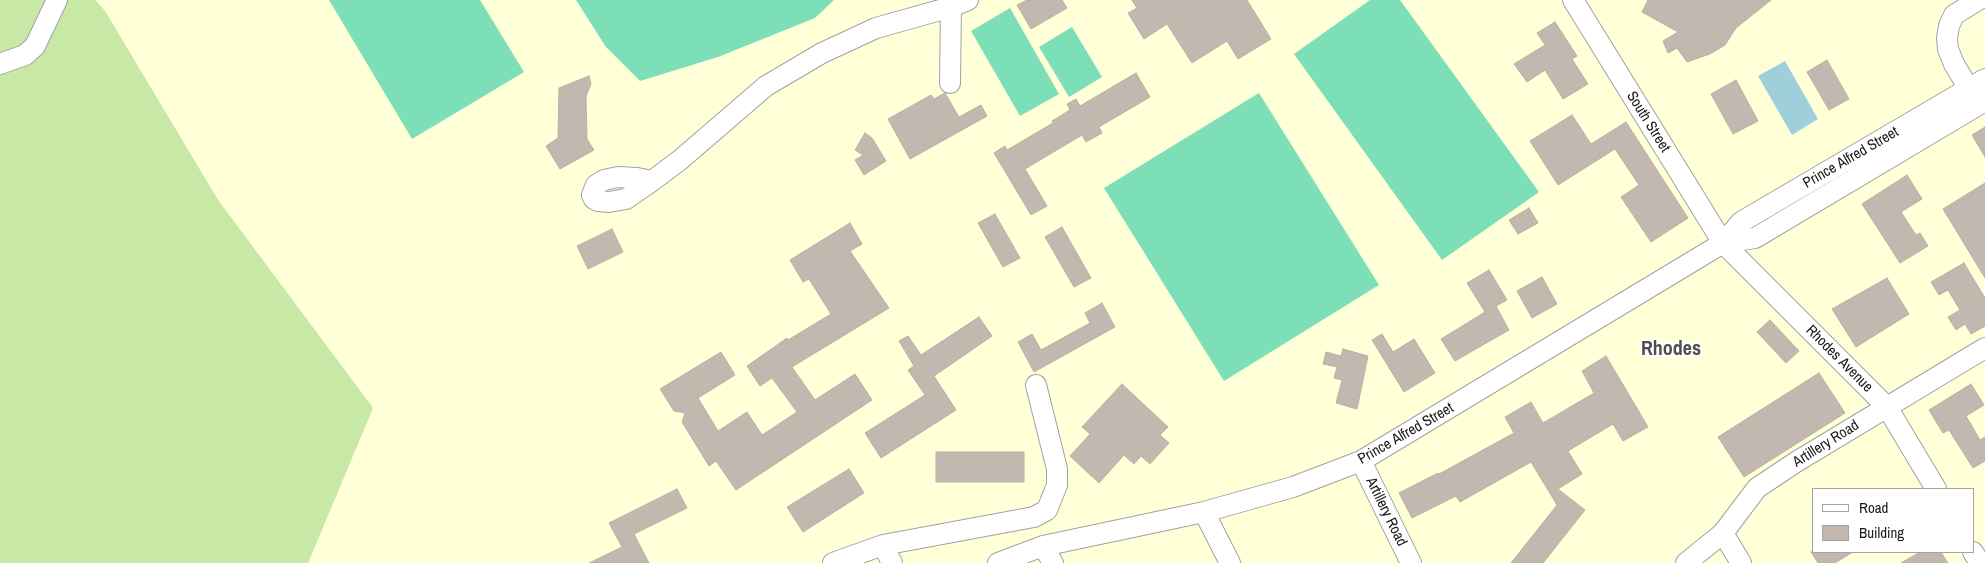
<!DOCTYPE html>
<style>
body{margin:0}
#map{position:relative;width:1985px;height:563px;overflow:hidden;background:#ede9e1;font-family:"Archivo Narrow",sans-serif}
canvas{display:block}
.legend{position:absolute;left:1812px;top:488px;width:162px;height:65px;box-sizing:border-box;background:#fff;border:1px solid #a4a4a4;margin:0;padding:6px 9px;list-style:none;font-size:15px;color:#1b1b1b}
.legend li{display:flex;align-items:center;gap:10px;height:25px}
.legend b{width:25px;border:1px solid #a4a4a4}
</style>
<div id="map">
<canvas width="1985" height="563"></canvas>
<ul class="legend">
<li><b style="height:6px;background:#fff"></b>Road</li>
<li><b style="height:14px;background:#c2b8b0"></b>Building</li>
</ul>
</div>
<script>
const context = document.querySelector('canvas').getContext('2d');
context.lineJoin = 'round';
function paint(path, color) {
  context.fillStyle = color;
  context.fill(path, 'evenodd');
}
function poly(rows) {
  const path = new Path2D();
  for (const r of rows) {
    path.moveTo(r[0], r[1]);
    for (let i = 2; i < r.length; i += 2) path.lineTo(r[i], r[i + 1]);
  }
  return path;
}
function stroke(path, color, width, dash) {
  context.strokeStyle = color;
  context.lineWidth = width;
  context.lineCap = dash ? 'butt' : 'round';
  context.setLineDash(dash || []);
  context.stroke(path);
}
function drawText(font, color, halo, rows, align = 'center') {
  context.font = font + ' "Archivo Narrow",sans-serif';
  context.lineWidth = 4;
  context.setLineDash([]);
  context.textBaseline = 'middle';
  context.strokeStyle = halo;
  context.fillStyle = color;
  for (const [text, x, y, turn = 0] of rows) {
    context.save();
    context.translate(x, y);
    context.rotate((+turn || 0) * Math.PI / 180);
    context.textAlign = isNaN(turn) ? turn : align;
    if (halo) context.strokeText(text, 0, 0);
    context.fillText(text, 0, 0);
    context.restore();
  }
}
paint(poly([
 [95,0,1985,0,1985,563,308,563,373,408,218,200,105,11],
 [1814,489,1974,489,1974,552,1814,552]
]), '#ffffd8');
paint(poly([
 [0,0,45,0,45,4,34,29,21,49,0,56],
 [66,0,95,0,105,11,218,200,373,408,308,563,0,563,0,72]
]), '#c7e9a5');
paint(poly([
 [329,0,480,0,524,72,412,139],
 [576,0,834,0,815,18,718,57,640,81,606,47],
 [1370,0,1400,0,1539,192,1442,260,1294,54],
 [1010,8,1059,94,1020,116,971,31],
 [1072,27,1102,77,1069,97,1039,47],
 [1259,93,1379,285,1224,381,1104,188]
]), '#7cdfb7');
paint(poly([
 [1785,61,1818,119,1792,135,1758,76]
]), '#a0cfdc');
const building = poly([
 [1027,0,1062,0,1067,8,1031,29,1017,5,1027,0],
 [1132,0,1247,0,1271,39,1238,59,1227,41,1192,63,1167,24,1144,39,1128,13,1137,8,1132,0],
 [1648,0,1771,0,1736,28,1725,45,1710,54,1687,62,1677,48,1668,53,1663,41,1678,32,1642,12,1648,0],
 [1555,22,1577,56,1572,59,1588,84,1563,99,1545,70,1527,82,1514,64,1545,45,1537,33,1555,22],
 [1827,60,1849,99,1829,110,1807,72,1827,60],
 [1136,73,1150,97,1099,127,1102,133,1086,142,1082,135,1025,169,1047,206,1031,215,994,153,1005,146,1007,150,1053,123,1052,121,1070,110,1067,104,1076,99,1080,106,1136,73],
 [589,76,591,84,586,96,587,139,594,150,560,169,546,146,558,138,559,88,589,76],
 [1736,80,1758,121,1733,134,1711,94,1736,80],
 [945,93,959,117,981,105,987,116,910,159,888,119,931,95,934,99,945,93],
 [1572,115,1591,144,1626,122,1688,218,1651,242,1621,197,1639,185,1615,149,1558,185,1530,141,1572,115],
 [1985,127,1985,157,1972,135,1985,127],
 [865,133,872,138,886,161,864,175,855,160,863,155,855,150,865,133],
 [1907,175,1922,199,1901,212,1916,235,1920,233,1928,246,1900,263,1862,204,1907,175],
 [1985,183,1985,278,1943,209,1985,183],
 [1529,208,1538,223,1518,234,1509,220,1529,208],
 [995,214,1020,258,1003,267,978,223,995,214],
 [850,223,862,244,850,251,889,308,792,367,815,400,855,374,872,400,736,490,716,461,709,466,682,422,685,413,674,411,660,389,721,352,735,375,698,398,718,431,747,412,762,435,797,412,772,378,760,386,747,366,787,338,788,340,831,314,809,279,803,282,790,260,850,223],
 [1062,227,1091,278,1074,287,1045,237,1062,227],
 [612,229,623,252,588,269,577,246,612,229],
 [1964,263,1985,298,1985,326,1971,334,1965,324,1956,330,1948,317,1960,310,1948,290,1939,295,1931,282,1964,263],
 [1489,270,1507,300,1496,306,1509,330,1455,361,1441,339,1485,312,1467,283,1489,270],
 [1542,277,1557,304,1532,318,1517,291,1542,277],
 [1887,278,1909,314,1856,347,1832,309,1887,278],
 [1102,303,1115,327,1034,372,1018,342,1032,334,1041,350,1090,323,1085,313,1102,303],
 [979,317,992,336,934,376,956,410,881,458,865,433,925,395,908,370,914,366,899,341,908,336,921,355,979,317],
 [1770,320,1799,351,1786,363,1757,332,1770,320],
 [1382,334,1393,352,1414,339,1435,373,1404,392,1372,340,1382,334],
 [1343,349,1368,356,1357,409,1336,403,1342,380,1334,378,1337,367,1323,364,1326,352,1341,356,1343,349],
 [1606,356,1648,427,1623,441,1613,424,1568,451,1582,474,1558,489,1585,510,1543,563,1511,563,1557,505,1531,462,1460,502,1456,496,1412,518,1399,493,1438,473,1439,474,1514,433,1505,417,1531,402,1543,423,1594,393,1582,371,1606,356],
 [1819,373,1845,413,1744,477,1718,437,1819,373],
 [1122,384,1168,427,1160,435,1169,443,1150,464,1141,456,1134,464,1124,455,1099,483,1070,456,1090,434,1082,427,1122,384],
 [1971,384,1984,405,1966,416,1980,440,1985,437,1985,461,1973,468,1949,430,1943,433,1929,410,1971,384],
 [936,452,1024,452,1024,482,936,482,936,452],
 [849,469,864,493,803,532,787,507,849,469],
 [677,489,687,508,634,534,649,563,589,563,622,547,609,523,677,489],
 [1811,552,1853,552,1835,563,1818,563,1811,552],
 [1920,552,1941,552,1948,563,1901,563,1920,552]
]);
paint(building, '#c2b8b0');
stroke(building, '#bfafa3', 1);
const minor = poly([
 [1573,0,1723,243,1887,407,1936,489],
 [0,64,25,55,35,46,57,0],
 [950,83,951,7],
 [1975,99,1954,64,1948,49,1947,38,1949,26,1954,15,1978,0],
 [652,181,637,178,618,177,604,180,596,185,592,195,594,199,598,201,609,202,626,199,652,181,680,160,766,86,822,53,876,28,951,7,968,0],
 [1723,243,1755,238,1985,101],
 [1361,461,1411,563],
 [1204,512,1230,563],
 [1723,533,1741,563],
 [883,545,1034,517,1047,510,1057,485,1057,469,1036,385],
 [1043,546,1053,563],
 [1973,552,1980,563],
 [833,563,883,545,892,563],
 [998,563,1043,546,1204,512,1293,487,1361,461,1723,243,1741,222,1985,79],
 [1686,563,1723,533,1757,488,1796,462,1985,348]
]);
stroke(minor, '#a2a2a2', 22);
stroke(minor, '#fff', 20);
drawText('15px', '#1b1b1b', '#fff', [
 ["South Street",1648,122,58],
 ["Prince Alfred Street",1851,158,-30],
 ["Rhodes Avenue",1839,359,45],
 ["Prince Alfred Street",1406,434,-30],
 ["Artillery Road",1826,444,-32],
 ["Artillery Road",1386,512,64]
]);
drawText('bold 20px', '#4e4e4e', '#fff', [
 ["Rhodes",1671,350]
]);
</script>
